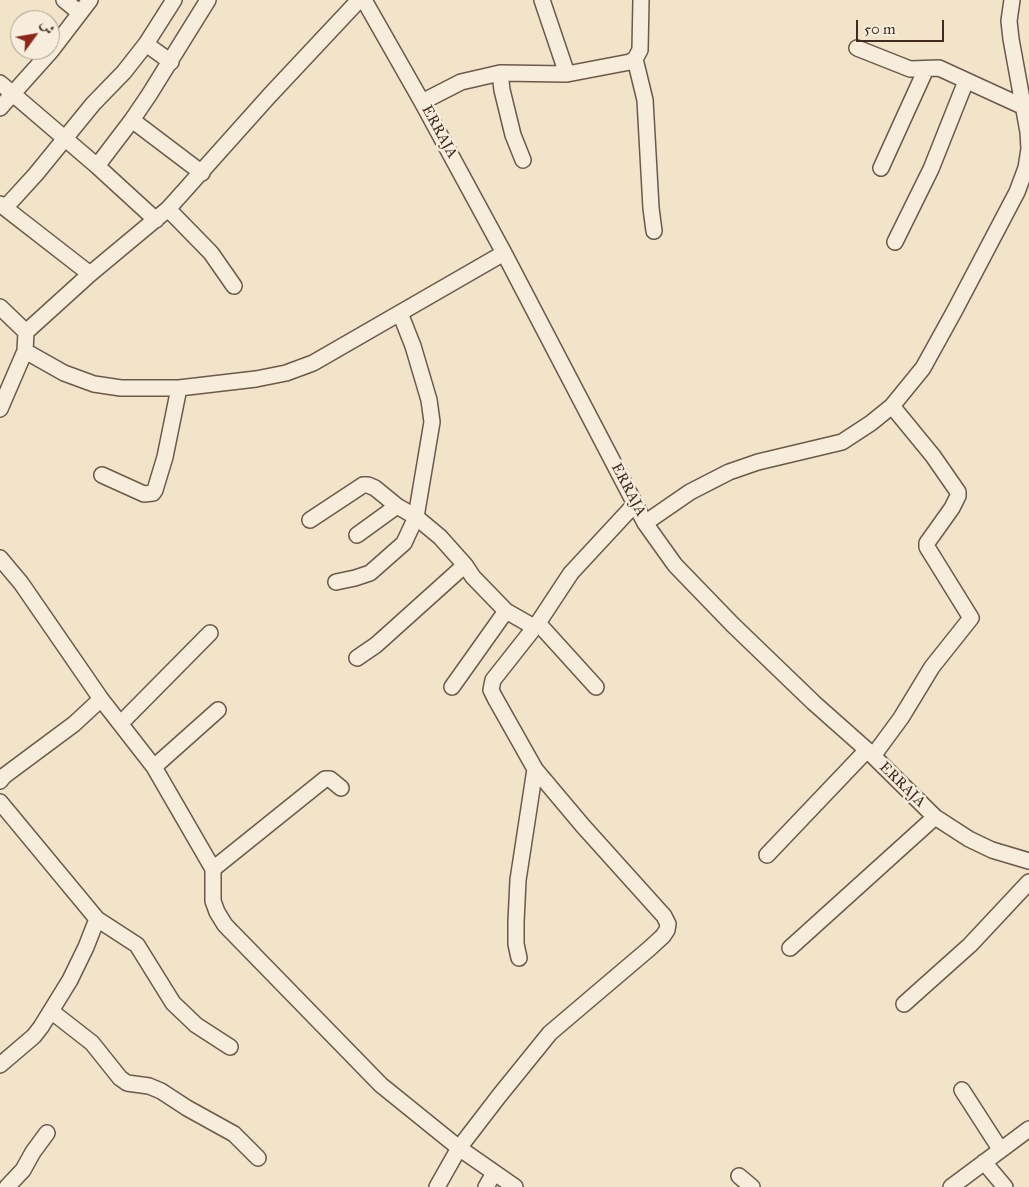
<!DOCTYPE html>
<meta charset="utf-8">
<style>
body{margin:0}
#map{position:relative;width:1029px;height:1187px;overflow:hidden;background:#f1e4c9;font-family:"IM FELL Great Primer",Amiri,serif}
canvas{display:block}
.north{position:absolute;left:10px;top:10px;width:50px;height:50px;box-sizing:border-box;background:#f6eddc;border:1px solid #ae9f91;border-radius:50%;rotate:58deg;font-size:14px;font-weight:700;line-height:20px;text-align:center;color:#412a20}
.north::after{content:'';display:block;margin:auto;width:18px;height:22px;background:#8f2418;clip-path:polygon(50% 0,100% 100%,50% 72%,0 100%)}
.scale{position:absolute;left:856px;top:20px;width:88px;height:22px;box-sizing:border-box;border:2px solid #412a20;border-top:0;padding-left:6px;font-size:15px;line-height:18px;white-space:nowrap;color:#412a20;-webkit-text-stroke:4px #f6eddc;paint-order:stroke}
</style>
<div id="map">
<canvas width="1029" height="1187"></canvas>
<div class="north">ش</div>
<div class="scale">50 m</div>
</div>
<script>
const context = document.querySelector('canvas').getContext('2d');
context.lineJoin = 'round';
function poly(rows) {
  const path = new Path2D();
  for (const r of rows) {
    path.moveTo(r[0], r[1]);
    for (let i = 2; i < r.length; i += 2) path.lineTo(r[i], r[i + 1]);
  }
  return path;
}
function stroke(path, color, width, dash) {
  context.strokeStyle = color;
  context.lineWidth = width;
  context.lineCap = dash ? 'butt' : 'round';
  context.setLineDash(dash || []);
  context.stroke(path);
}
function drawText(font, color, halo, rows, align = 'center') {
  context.font = font + ' "IM FELL Great Primer",serif';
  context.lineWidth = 5;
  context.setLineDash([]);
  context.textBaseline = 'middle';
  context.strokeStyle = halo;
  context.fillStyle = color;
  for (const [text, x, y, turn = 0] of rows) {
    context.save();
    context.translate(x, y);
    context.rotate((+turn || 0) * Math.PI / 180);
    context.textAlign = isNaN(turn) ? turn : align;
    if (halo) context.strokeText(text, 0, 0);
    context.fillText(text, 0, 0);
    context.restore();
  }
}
const minor = poly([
 [64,0,80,13],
 [364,0,422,102,504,253,635,504,645,523,675,565,732,624,814,703,867,750,935,817,969,839,992,850,1029,861],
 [542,0,567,74],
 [146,44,171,62],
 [857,48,910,69,939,68,1024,107],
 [635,59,645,100,651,208,654,231],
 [500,73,502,90,513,135,523,160],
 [0,83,97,166,156,220],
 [422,102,461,82,500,73,567,74,630,62,635,59,640,50,641,0],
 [0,108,51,51,90,0],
 [132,120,202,173],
 [97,166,132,120,149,95,208,0],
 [881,168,926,69],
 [0,204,90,274],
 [5,208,36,174,93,104,124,72,146,44,174,0],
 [168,209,211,253,234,286],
 [895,242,931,169,966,81],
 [0,307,26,332],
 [25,351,64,373,94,384,121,388,179,388,256,379,286,373,313,363,504,253],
 [0,409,25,351,26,332,90,274,168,209,270,95,359,0],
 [102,475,144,494,153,493,155,490,165,457,179,388],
 [310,520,363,485,368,485,375,488,397,506,416,517,440,537,465,565],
 [645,523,690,492,729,472,758,462,842,442,871,423,892,406,923,368,955,310,1017,192,1026,168,1029,149,1028,132,1011,39,1009,21,1012,0],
 [357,535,397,506],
 [0,558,21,583,101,699,154,767,213,869,213,901,217,912,225,925,381,1085,459,1148,515,1187],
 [336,582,355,578,370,573,404,543,416,517,432,422,429,400,413,346,400,313],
 [538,623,596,687],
 [357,658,376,645,465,565,473,577,506,611,534,627],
 [452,687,506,611],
 [121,723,210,633],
 [873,756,901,718,932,667,971,618,927,547,927,543,952,508,958,496,958,492,933,456,892,406],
 [154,767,218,710],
 [0,781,4,776,74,724,101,699],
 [0,802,97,919,86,947,70,980,41,1027,34,1036,0,1065],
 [767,855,867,750],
 [213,869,325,779,330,779,341,788],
 [97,919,137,945,173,1003,196,1025,230,1047],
 [790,948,935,817],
 [519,958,516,944,516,922,518,880,535,769,495,698,491,690,493,680,538,623,571,573,635,504],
 [904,1004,970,945,1029,882],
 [51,1011,92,1043,120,1078,127,1083,149,1086,161,1091,187,1108,234,1134,258,1158],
 [962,1090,1000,1149],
 [984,1162,1005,1187],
 [739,1176,752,1187],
 [7,1187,23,1170,33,1152,47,1133],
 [437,1187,459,1148,499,1096,550,1033,650,948,663,936,667,930,668,924,664,916,583,826,535,769],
 [486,1187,494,1173],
 [951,1187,1029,1129]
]);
stroke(minor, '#6d584a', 18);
stroke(minor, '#f6eddc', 15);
drawText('15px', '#412a20', '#f6eddc', [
 ["ERRAJA",439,132,61],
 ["ERRAJA",628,490,62],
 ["ERRAJA",902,785,44]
]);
</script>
